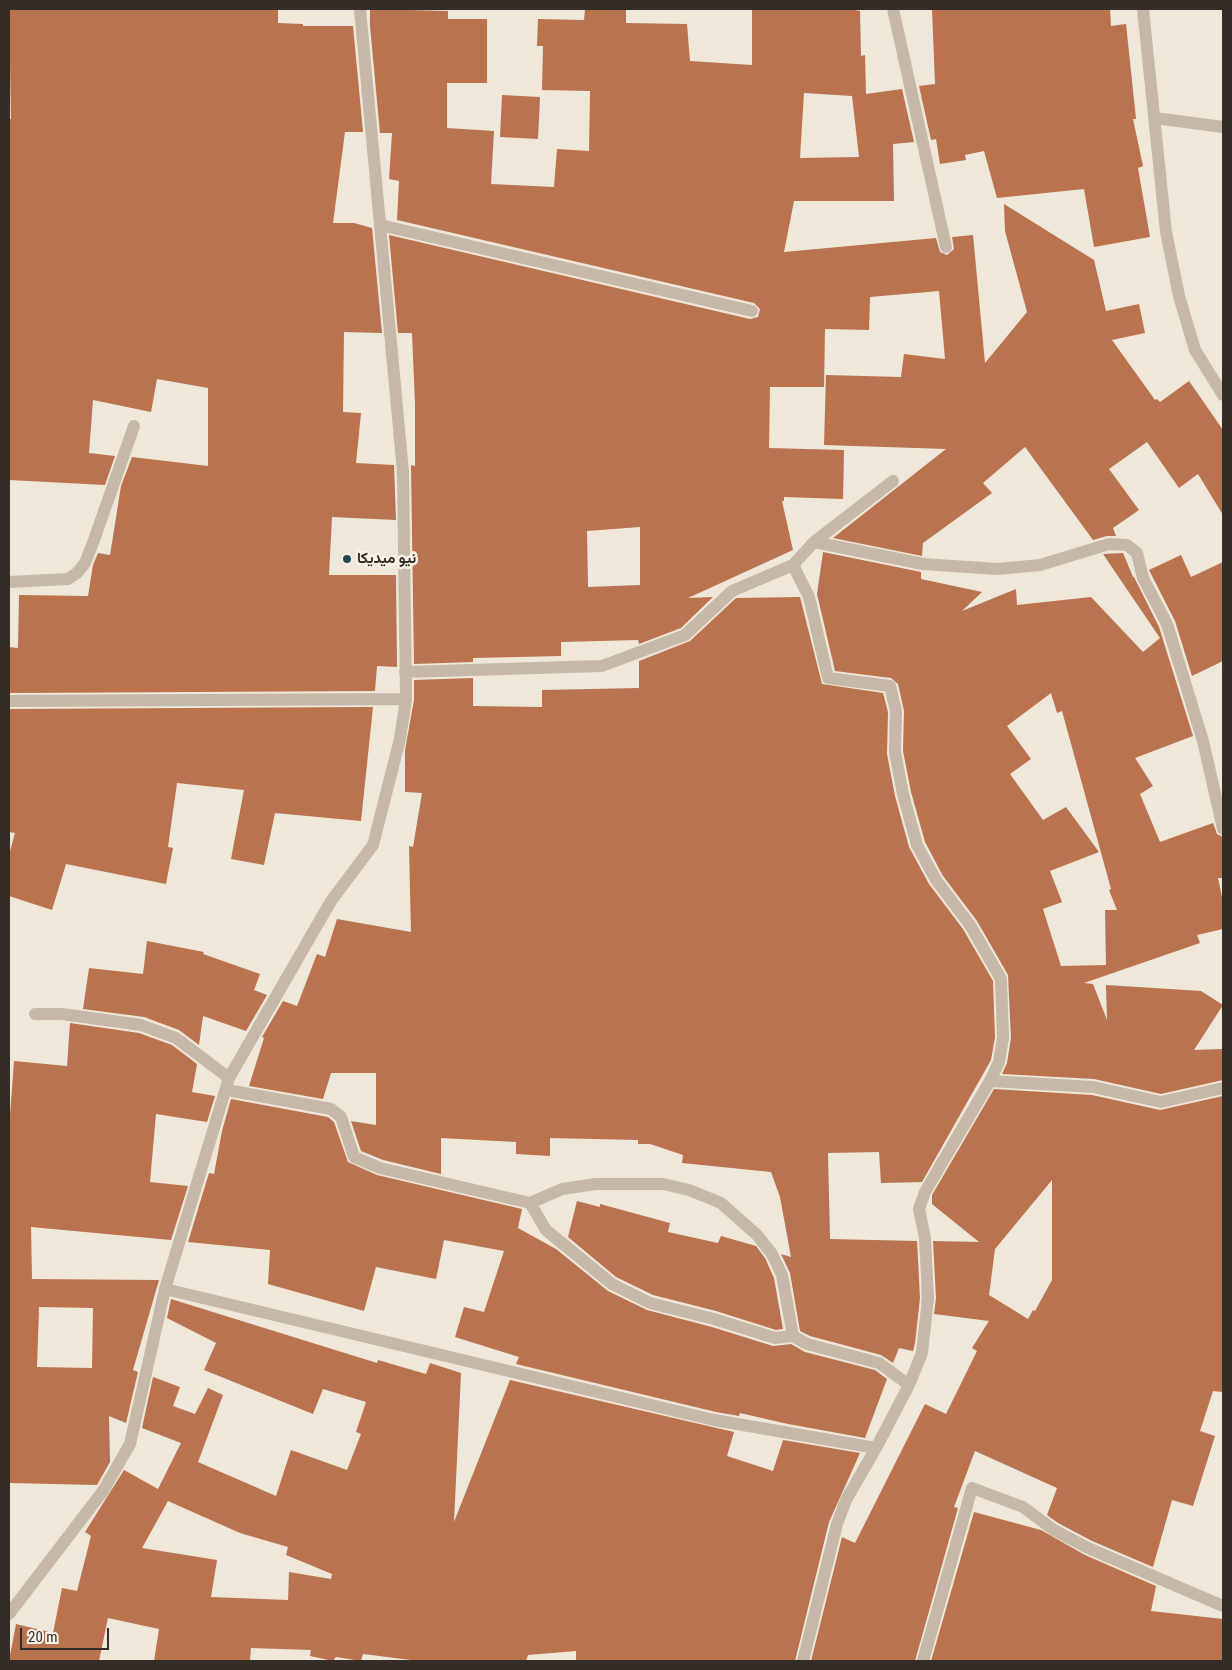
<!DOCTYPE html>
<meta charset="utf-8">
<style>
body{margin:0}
#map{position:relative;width:1232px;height:1670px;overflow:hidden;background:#eee7da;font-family:"Roboto Condensed",sans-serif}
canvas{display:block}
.frame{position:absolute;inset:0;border:10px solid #332c27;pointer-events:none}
.scale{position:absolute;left:20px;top:1628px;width:89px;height:22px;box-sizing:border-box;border:2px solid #332c27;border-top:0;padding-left:6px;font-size:15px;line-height:18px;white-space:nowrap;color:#332c27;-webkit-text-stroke:4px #f7f1e6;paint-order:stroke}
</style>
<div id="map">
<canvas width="1232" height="1670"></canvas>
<div class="frame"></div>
<div class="scale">20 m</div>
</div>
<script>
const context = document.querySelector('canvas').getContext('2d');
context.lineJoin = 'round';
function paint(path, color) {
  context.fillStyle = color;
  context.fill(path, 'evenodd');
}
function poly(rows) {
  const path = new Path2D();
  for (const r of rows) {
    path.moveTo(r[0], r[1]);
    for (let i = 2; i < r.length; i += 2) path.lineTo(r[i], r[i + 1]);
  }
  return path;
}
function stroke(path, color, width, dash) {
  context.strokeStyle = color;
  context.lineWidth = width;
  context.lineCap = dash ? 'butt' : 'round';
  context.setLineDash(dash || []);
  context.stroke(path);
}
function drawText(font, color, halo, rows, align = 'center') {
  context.font = font + ' "Roboto Condensed",Vazirmatn,sans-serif';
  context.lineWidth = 5;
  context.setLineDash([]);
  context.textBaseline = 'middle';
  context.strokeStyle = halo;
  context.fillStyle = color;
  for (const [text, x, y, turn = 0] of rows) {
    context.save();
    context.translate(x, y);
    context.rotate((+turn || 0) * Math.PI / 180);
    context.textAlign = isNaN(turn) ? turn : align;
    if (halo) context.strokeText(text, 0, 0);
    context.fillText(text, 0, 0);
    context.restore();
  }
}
paint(poly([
 [9,9,278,9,278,23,303,24,303,26,353,26,363,132,345,132,333,223,354,223,372,228,382,333,344,332,343,412,361,413,356,463,394,465,396,520,332,517,329,575,396,575,397,667,377,666,375,691,9,693,9,647,18,648,19,595,88,596,93,565,98,553,110,555,121,486,132,457,208,466,208,388,157,379,151,412,93,400,89,453,115,456,105,485,9,480,9,119,11,119],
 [370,9,448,11,448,19,487,19,487,83,447,83,447,128,494,131,491,184,554,187,557,149,589,151,590,91,542,90,543,46,537,46,538,19,584,20,585,9,626,9,626,23,687,24,690,61,752,65,752,9,849,9,860,11,861,56,865,55,866,94,902,89,914,142,893,144,894,201,794,201,784,252,936,238,940,252,947,255,954,249,952,237,973,235,985,363,1027,312,1005,231,1004,204,1094,260,1106,311,1139,304,1145,333,1112,340,1155,400,1157,399,1160,402,1189,381,1223,430,1223,515,1198,474,1179,488,1147,442,1109,469,1139,510,1113,528,1116,536,1107,536,1093,540,1025,447,983,483,992,493,923,543,922,556,833,538,946,449,824,445,826,375,901,377,904,354,945,359,939,291,870,297,869,330,825,329,824,387,770,387,769,448,844,450,843,499,784,497,784,501,782,501,793,550,688,598,713,597,681,628,639,644,638,640,561,642,561,656,473,658,473,662,414,664,411,465,415,466,415,404,412,333,398,333,389,235,750,319,758,317,760,309,754,303,397,220,399,181,389,179,392,133,380,133,370,26],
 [804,93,852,96,859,157,800,158],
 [640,527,640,585,588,587,587,531],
 [932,9,1110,9,1111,26,1126,24,1136,119,1133,119,1143,166,1138,168,1150,237,1094,247,1084,189,997,198,984,151,965,155,966,160,940,164,936,139,931,140,919,86,935,84],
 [502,95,540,97,538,139,500,137],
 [823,552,921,572,921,579,982,592,962,611,1016,589,1017,605,1091,597,1143,652,1160,638,1103,554,1123,553,1133,577,1134,577,1159,627,1193,736,1135,758,1153,786,1140,794,1160,842,1213,823,1217,834,1223,837,1223,878,1218,878,1223,902,1223,929,1197,935,1200,943,1084,983,1093,984,1107,1020,1106,985,1201,991,1223,1005,1194,1050,1223,1049,1223,1080,1161,1094,1094,1079,1002,1074,1007,1063,1011,1038,1008,975,977,921,943,876,925,842,911,792,903,751,904,711,898,684,891,678,835,671,817,594],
 [1051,693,1057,713,1062,711,1111,889,1109,890,1117,910,1105,910,1106,965,1061,966,1043,909,1062,902,1050,871,1099,852,1066,807,1043,820,1010,774,1031,759,1007,726],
 [1181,555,1191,577,1223,562,1223,661,1192,676,1175,621,1149,570],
 [800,597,822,684,883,693,888,712,887,754,895,796,909,847,929,884,963,929,993,981,995,1037,991,1060,922,1182,881,1183,879,1152,828,1153,830,1239,917,1241,920,1298,915,1343,913,1351,899,1348,893,1363,881,1355,810,1336,800,1331,790,1273,781,1254,791,1257,780,1197,771,1172,682,1163,683,1155,650,1144,638,1144,638,1140,550,1138,550,1156,516,1154,516,1142,441,1138,441,1174,383,1160,361,1151,351,1121,376,1125,376,1073,331,1073,323,1099,249,1086,264,1038,262,1037,283,1001,297,1006,317,954,325,957,337,919,411,932,409,846,413,847,422,793,405,792,405,750,414,700,414,680,473,678,473,706,542,707,542,690,639,688,639,661,690,641,736,598],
 [373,707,361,821,275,813,264,865,231,859,244,790,177,783,168,847,173,848,166,884,66,864,52,910,9,896,9,855,15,833,9,832,9,709],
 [147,941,204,952,203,954,260,974,254,990,267,995,246,1031,203,1016,199,1045,179,1030,144,1017,83,1009,89,968,143,974],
 [70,1023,139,1033,172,1045,197,1064,192,1092,215,1096,207,1122,156,1114,150,1182,188,1186,171,1240,31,1227,32,1279,159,1280,133,1370,138,1372,126,1423,109,1416,110,1462,97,1485,9,1483,9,1129,14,1061,67,1066],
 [39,1307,93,1308,92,1368,37,1367],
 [994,1089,1092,1095,1160,1110,1223,1096,1223,1392,1213,1391,1200,1431,1215,1436,1193,1506,1172,1500,1153,1567,1092,1541,1058,1523,1047,1515,1057,1488,975,1451,954,1507,958,1508,915,1661,811,1661,842,1537,855,1543,925,1404,946,1414,977,1351,972,1348,989,1321,934,1314,936,1298,933,1241,979,1242,932,1204,932,1195],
 [1052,1180,1052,1280,1035,1311,1033,1310,1028,1319,989,1295,995,1249],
 [231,1099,328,1117,334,1122,348,1162,377,1175,522,1209,518,1228,556,1249,608,1291,647,1310,712,1327,773,1346,791,1344,805,1352,875,1370,887,1379,865,1438,788,1424,740,1413,739,1416,716,1412,516,1364,519,1357,455,1337,464,1307,484,1312,504,1251,444,1240,436,1279,376,1267,364,1311,268,1284,270,1250,188,1242,209,1173,214,1174,222,1131],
 [577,1201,600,1207,600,1204,670,1223,668,1232,718,1243,721,1236,756,1246,765,1258,774,1278,783,1329,776,1330,716,1311,653,1295,616,1277,568,1237],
 [171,1299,377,1363,378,1360,426,1374,430,1363,461,1373,454,1522,510,1380,734,1432,727,1456,773,1471,783,1440,860,1453,829,1522,795,1661,576,1661,576,1651,528,1655,526,1661,419,1661,363,1654,361,1661,336,1657,333,1661,310,1656,311,1650,251,1648,250,1661,154,1661,159,1629,108,1618,99,1661,9,1661,16,1624,53,1633,62,1588,77,1591,91,1536,85,1532,124,1470,158,1489,181,1443,142,1428,153,1377,180,1387,173,1406,195,1414,208,1388,223,1395,198,1462,276,1496,291,1450,347,1470,361,1434,356,1432,366,1402,323,1389,313,1414,204,1370,216,1343,167,1318],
 [168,1501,240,1533,288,1547,286,1555,332,1574,331,1579,289,1572,288,1600,211,1597,217,1560,142,1548],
 [974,1512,1041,1530,1085,1555,1156,1586,1151,1611,1223,1619,1223,1661,931,1661]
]), '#b9734e');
stroke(poly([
 [893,9,946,247],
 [1155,118,1223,127],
 [380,225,752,311],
 [814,542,923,564,998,569,1040,565,1109,544,1127,545,1137,553,1143,578,1167,624,1203,741,1223,829],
 [793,565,809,597,828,678,890,686,896,711,895,752,903,794,917,845,936,880,970,925,1001,979,1003,1038,999,1062,990,1081,925,1192,919,1209,925,1238,928,1298,922,1353,909,1385,876,1448,846,1500,837,1524,803,1661],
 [9,582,68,579,77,573,85,563,94,540,134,426],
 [405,672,602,666,685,635,732,591,793,565,814,542,893,481],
 [9,701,406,699],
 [35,1014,62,1014,141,1025,176,1038,229,1078],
 [990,1081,1093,1087,1161,1102,1223,1088],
 [227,1090,331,1109,341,1117,354,1157,380,1168,530,1203,562,1189,596,1184,663,1184,689,1190,721,1203,757,1235,772,1254,782,1275,793,1336,807,1344,879,1363,909,1385],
 [530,1203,546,1230,612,1284,650,1303,714,1319,775,1338,793,1336],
 [165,1289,714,1420,876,1448],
 [9,1614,103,1491,130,1444,165,1289,229,1078,331,901,373,845,400,739,406,699,403,472,360,9],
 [923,1661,972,1488,1023,1507,1054,1530,1088,1548,1223,1606]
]), '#c5b8a8', 12);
stroke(poly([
 [1143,9,1166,232,1179,296,1195,350,1223,395]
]), '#c5b8a8', 12);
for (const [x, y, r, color] of [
 [347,559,5,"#214750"]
]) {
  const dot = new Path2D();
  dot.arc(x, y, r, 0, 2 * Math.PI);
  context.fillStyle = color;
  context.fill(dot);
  stroke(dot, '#f7f1e6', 2);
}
drawText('bold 15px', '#332c27', '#f7f1e6', [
 ["نيو ميديكا",357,559]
], 'left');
</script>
